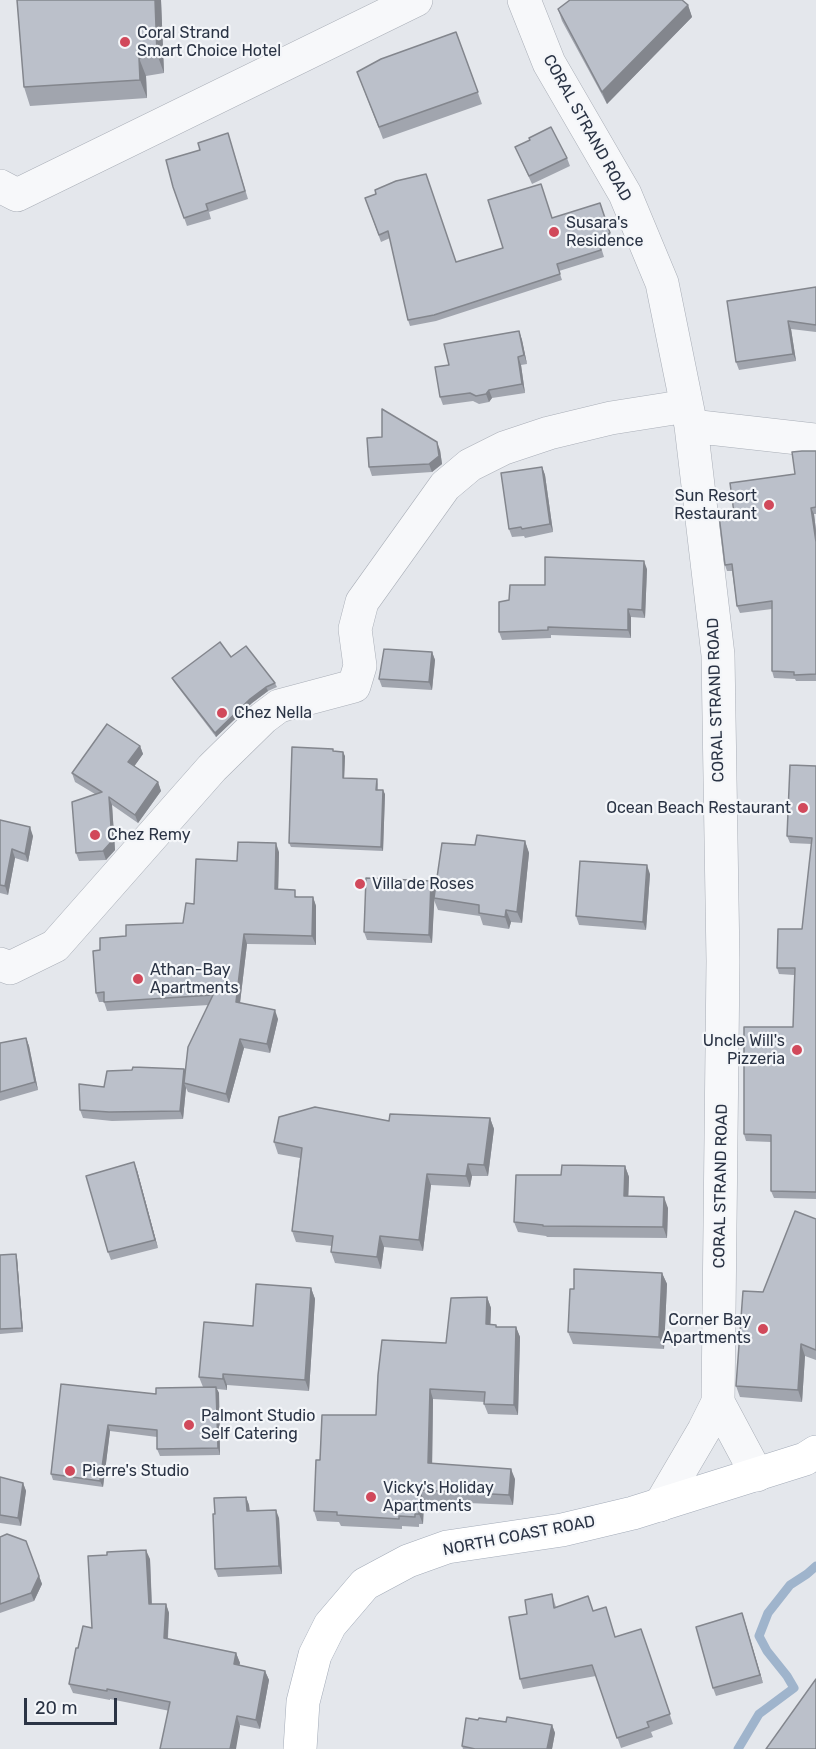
<!DOCTYPE html>
<style>
body{margin:0}
#map{position:relative;width:816px;height:1749px;overflow:hidden;background:#e4e7ec;font-family:Rubik,sans-serif}
canvas{display:block}
.scale{position:absolute;left:24px;top:1698px;width:93px;height:27px;box-sizing:border-box;border:3px solid #2b3445;border-top:0;padding-left:8px;font-size:18px;line-height:21px;white-space:nowrap;color:#2b3445;-webkit-text-stroke:4px #f4f6f9;paint-order:stroke}
</style>
<div id="map">
<canvas width="816" height="1749"></canvas>
<div class="scale">20 m</div>
</div>
<script>
const context = document.querySelector('canvas').getContext('2d');
context.lineJoin = 'round';
function poly(rows) {
  const path = new Path2D();
  for (const r of rows) {
    path.moveTo(r[0], r[1]);
    for (let i = 2; i < r.length; i += 2) path.lineTo(r[i], r[i + 1]);
  }
  return path;
}
function stroke(path, color, width, dash) {
  context.strokeStyle = color;
  context.lineWidth = width;
  context.lineCap = dash ? 'butt' : 'round';
  context.setLineDash(dash || []);
  context.stroke(path);
}
function paint(path, color) {
  context.fillStyle = color;
  context.fill(path, 'evenodd');
}
function drawText(font, color, halo, rows, align = 'center') {
  context.font = font + ' Rubik,sans-serif';
  context.lineWidth = 4.5;
  context.setLineDash([]);
  context.textBaseline = 'middle';
  context.strokeStyle = halo;
  context.fillStyle = color;
  for (const [text, x, y, turn = 0] of rows) {
    context.save();
    context.translate(x, y);
    context.rotate((+turn || 0) * Math.PI / 180);
    context.textAlign = isNaN(turn) ? turn : align;
    if (halo) context.strokeText(text, 0, 0);
    context.fillText(text, 0, 0);
    context.restore();
  }
}
stroke(poly([
 [738,1749,759,1714,794,1688,787,1676,767,1651,759,1636,768,1613,790,1585,807,1574,816,1566]
]), '#9fb4cc', 9);
const minor = poly([
 [524,0,549,63,625,194,662,283,691,426,718,655,723,961,718,1402,704,1430,660,1505],
 [0,186,17,195,416,0],
 [691,426,816,440],
 [0,964,10,968,55,946,212,768,263,718,279,706,354,686,360,666,355,629,362,602,445,486,470,465,504,448,549,433,611,418,687,406],
 [718,1402,757,1475]
]);
const major = poly([
 [300,1749,303,1702,315,1655,330,1625,365,1584,408,1561,447,1547,562,1530,633,1513,805,1459,816,1452]
]);
stroke(minor, '#a9aeb7', 34);
stroke(major, '#a3abb8', 34);
stroke(minor, '#f7f8fa', 33);
stroke(major, '#fff', 33);
paint(poly([
 [17,0,161,0,164,73,146,76,147,98,30,106,24,87],
 [688,5,692,17,607,104,562,21,558,9],
 [456,32,482,104,383,139,357,72],
 [228,133,248,199,209,212,211,219,187,226,173,187,200,150],
 [515,147,567,158,570,166,532,184],
 [365,198,456,262,503,248,552,218,600,203,612,240,600,244,604,257,559,271,562,280,436,321,410,326,408,320,390,238,381,242],
 [816,287,816,332,791,329,796,361,739,370,736,362],
 [519,331,522,340,527,364,521,365,525,393,492,398,489,402,479,404,473,401,443,405,440,397,449,365],
 [440,450,442,464,432,472,372,476,369,467],
 [816,451,816,514,814,514,816,531,816,681,796,681,795,679,774,678,772,671,772,609,740,613,737,606,732,571,727,571,725,565,734,513,795,474,812,452],
 [542,467,545,475,553,532,525,538,524,536,512,537,509,529],
 [647,569,645,618,631,617,631,638,551,635,551,638,502,640,499,632,509,600,545,585],
 [432,652,435,660,432,690,382,687,379,679],
 [172,678,275,683,277,687,268,691,252,703,216,737,174,682],
 [140,746,143,754,134,766,158,782,161,791,138,823,112,805,115,850,106,860,79,861,76,853,95,794,75,782,72,773],
 [333,749,333,752,345,756,344,778,377,779,378,784,378,790,385,794,383,851,291,847,289,843],
 [816,766,816,1199,774,1198,771,1191,771,1142,746,1141,744,1134,793,1027,794,975,779,974,777,968,802,929,812,844,790,843,787,836],
 [0,820,33,836,28,862,15,858,8,895,0,893],
 [525,841,529,853,522,923,511,922,509,929,483,925,480,916,438,910,434,900,432,943,367,940,364,932,431,881,435,889,475,845],
 [279,852,278,889,298,897,313,897,316,906,316,945,247,944,240,1003,278,1019,270,1053,244,1048,229,1103,188,1092,186,1088,183,1119,112,1121,83,1118,80,1110,104,1087,184,1069,185,1072,209,1005,107,1011,104,1002,99,1002,96,993,100,950,126,936,183,923,194,904,237,861],
 [650,874,646,930,579,925,576,916],
 [26,1038,29,1046,38,1090,0,1101,0,1043],
 [490,1118,494,1129,488,1176,472,1176,470,1187,431,1185,423,1251,384,1247,381,1269,335,1263,331,1252,332,1246,296,1242,292,1231,300,1158,278,1154,274,1142,389,1121],
 [625,1166,629,1177,628,1196,668,1208,667,1238,547,1237,546,1236,518,1232,514,1222,561,1175],
 [137,1170,158,1248,111,1260,108,1252],
 [816,1219,816,1360,805,1356,802,1402,740,1397,736,1386,763,1292],
 [16,1254,17,1258,23,1332,0,1334,0,1255],
 [662,1273,667,1284,664,1349,573,1344,568,1332,574,1289],
 [311,1288,315,1299,309,1391,227,1385,227,1390,217,1389,219,1393,220,1455,160,1456,157,1449,157,1437,110,1431,103,1487,53,1480,51,1474,61,1384,156,1394,203,1387,199,1377,253,1326],
 [487,1297,491,1308,490,1325,496,1325,497,1327,516,1327,520,1337,518,1415,488,1414,484,1404,485,1402,433,1399,432,1463,515,1479,513,1505,424,1501,423,1524,419,1524,419,1527,402,1526,402,1529,341,1526,339,1522,317,1521,314,1511,320,1460,376,1415,446,1343],
 [0,1477,23,1483,26,1491,21,1526,0,1523],
 [246,1497,249,1505,250,1511,279,1518,282,1574,218,1577,215,1569],
 [0,1537,26,1541,42,1584,34,1601,0,1613],
 [150,1559,152,1604,166,1604,169,1613,168,1639,236,1653,240,1663,239,1665,265,1671,269,1680,260,1729,110,1699,110,1700,73,1693,69,1684,78,1648],
 [552,1594,556,1607,593,1611,606,1607,615,1637,641,1629,673,1724,651,1732,653,1737,621,1748,596,1676,523,1689,520,1679,527,1614],
 [742,1613,763,1683,716,1696,713,1688],
 [506,1722,552,1725,555,1733,552,1749,463,1749,462,1746]
]), '#a1a5ae');
paint(poly([
 [155,0,161,0,164,73,157,54],
 [688,5,692,17,607,104,602,92],
 [139,58,146,76,147,98,140,80],
 [788,321,791,329,796,361,793,354],
 [519,331,522,340,527,364,524,355],
 [518,357,521,365,525,393,522,384],
 [489,390,492,398,489,402,486,394],
 [437,442,440,450,442,464,432,472,429,464],
 [542,467,545,475,553,532,550,524],
 [811,508,814,514,816,531,816,542],
 [644,561,647,569,645,618,642,610],
 [628,609,631,617,631,638,628,630],
 [432,652,435,660,432,690,429,682],
 [266,687,268,691,252,703,216,737,215,733,250,699],
 [140,746,143,754,131,771,128,762],
 [343,752,345,756,344,782,343,778],
 [158,782,161,791,138,823,135,815],
 [383,790,385,794,383,851,381,847],
 [109,797,112,805,115,850,106,860,103,851],
 [30,827,33,836,28,862,25,854],
 [525,841,529,853,522,923,517,912],
 [276,843,279,852,278,898,275,889],
 [12,849,15,858,8,895,5,886],
 [647,865,650,874,646,930,643,922],
 [431,881,435,889,432,943,429,935],
 [313,897,316,906,316,945,312,936],
 [506,910,511,922,509,929,505,917],
 [244,934,247,944,239,1011,236,1002],
 [275,1010,278,1019,270,1053,267,1044],
 [26,1038,29,1046,38,1090,35,1082],
 [240,1039,244,1048,229,1103,226,1094],
 [184,1069,187,1077,184,1083,186,1088,183,1119,180,1111],
 [490,1118,494,1129,488,1176,484,1165],
 [134,1162,137,1170,158,1248,155,1240],
 [468,1164,472,1176,470,1187,466,1176],
 [625,1166,629,1177,628,1207,624,1196],
 [427,1174,431,1185,423,1251,419,1240],
 [664,1197,668,1208,667,1238,663,1227],
 [380,1236,384,1247,381,1269,377,1257],
 [16,1254,17,1258,23,1332,22,1328],
 [662,1273,667,1284,664,1349,659,1337],
 [311,1288,315,1299,309,1391,305,1380],
 [487,1297,491,1308,490,1335,486,1324],
 [516,1327,520,1337,518,1415,514,1405],
 [801,1344,805,1356,802,1402,798,1390],
 [223,1374,227,1385,227,1390,223,1379],
 [216,1387,219,1393,220,1455,218,1448],
 [430,1389,433,1399,432,1473,428,1463],
 [108,1425,110,1431,103,1487,100,1481],
 [511,1469,515,1479,513,1505,509,1495],
 [23,1483,26,1491,21,1526,18,1518],
 [420,1490,424,1501,423,1524,419,1514],
 [246,1497,249,1505,250,1520,247,1511],
 [276,1510,279,1518,282,1574,279,1566],
 [146,1550,150,1559,152,1614,149,1604],
 [39,1576,42,1584,34,1601,31,1593],
 [166,1604,169,1613,167,1648,164,1638],
 [742,1613,745,1622,763,1683,760,1675],
 [236,1653,240,1663,237,1673,234,1664],
 [265,1671,269,1680,260,1729,256,1720],
 [237,1716,240,1726,236,1749,230,1749],
 [552,1725,555,1733,552,1749,547,1749]
]), '#83868d');
const building = poly([
 [17,0,155,0,157,54,139,58,140,80,24,87,17,0],
 [570,0,682,0,688,5,602,92,558,9,570,0],
 [456,32,478,92,379,127,357,72,381,59,456,32],
 [551,127,567,158,529,176,515,147,530,140,529,138,551,127],
 [228,133,245,191,206,204,208,210,184,218,173,187,166,160,200,150,198,143,228,133],
 [426,174,456,262,503,248,488,200,541,184,552,218,600,203,610,233,597,238,601,250,557,264,560,274,434,315,408,320,388,231,379,235,365,198,376,194,375,190,396,181,426,174],
 [816,287,816,325,788,321,793,354,736,362,727,301,816,287],
 [519,331,524,355,518,357,522,384,489,390,486,394,476,396,470,393,440,397,435,367,449,365,444,344,519,331],
 [382,409,437,442,439,456,429,464,369,467,367,438,382,437,382,409],
 [802,451,816,451,816,507,811,508,816,542,816,674,794,675,794,672,772,671,772,601,737,606,732,564,725,565,719,515,734,513,730,483,795,474,792,452,802,451],
 [542,467,550,524,522,529,521,527,509,529,501,473,542,467],
 [545,557,644,561,642,610,628,609,628,630,548,627,548,630,499,632,499,602,509,600,510,585,545,585,545,557],
 [220,642,231,657,246,646,275,683,266,687,250,699,215,733,172,678,220,642],
 [384,649,432,652,429,682,379,679,384,649],
 [107,724,140,746,128,762,158,782,135,815,109,797,112,841,103,851,76,853,72,802,102,792,72,773,107,724],
 [292,747,333,749,333,751,343,752,343,778,377,779,376,790,383,790,381,847,289,843,292,747],
 [790,765,816,766,816,1192,771,1191,771,1135,744,1134,744,1027,793,1027,795,968,777,968,778,929,802,929,812,838,787,836,790,765],
 [0,820,30,827,25,854,12,849,5,886,0,885,0,820],
 [477,835,525,841,517,912,506,910,505,917,479,913,479,905,434,898,442,843,475,845,477,835],
 [238,842,276,843,275,889,295,890,295,897,313,897,312,936,244,934,236,1002,275,1010,267,1044,240,1039,226,1094,184,1083,188,1047,213,995,104,1002,104,992,96,993,93,951,100,950,100,938,126,936,126,925,183,923,186,903,194,904,196,859,237,861,238,842],
 [580,861,647,865,643,922,576,916,580,861],
 [366,878,431,881,429,935,364,932,366,878],
 [26,1038,35,1082,0,1092,0,1043,26,1038],
 [133,1067,184,1069,180,1111,109,1112,80,1110,79,1084,104,1087,107,1071,132,1070,133,1067],
 [315,1107,389,1121,390,1114,490,1118,484,1165,468,1164,466,1176,427,1174,419,1240,380,1236,377,1257,331,1252,333,1236,292,1231,302,1148,274,1142,279,1117,315,1107],
 [134,1162,155,1240,108,1252,86,1176,134,1162],
 [562,1165,625,1166,624,1196,664,1197,663,1227,543,1226,543,1225,514,1222,516,1175,561,1175,562,1165],
 [795,1211,816,1219,816,1350,801,1344,798,1390,736,1386,743,1291,763,1292,795,1211],
 [16,1254,22,1328,0,1329,0,1255,16,1254],
 [574,1269,662,1273,659,1337,568,1332,570,1289,574,1289,574,1269],
 [256,1284,311,1288,305,1380,223,1374,223,1379,199,1377,204,1322,253,1326,256,1284],
 [487,1297,486,1324,496,1325,496,1327,516,1327,514,1405,484,1404,485,1392,430,1389,428,1463,511,1469,509,1495,420,1490,419,1514,415,1514,415,1517,399,1516,399,1519,337,1515,337,1512,314,1511,316,1460,320,1460,322,1415,376,1415,378,1375,382,1340,446,1343,451,1298,487,1297],
 [61,1384,156,1394,156,1388,216,1387,218,1448,157,1449,157,1430,108,1425,100,1481,51,1474,61,1384],
 [0,1477,23,1483,18,1518,0,1515,0,1477],
 [246,1497,247,1511,276,1510,279,1566,215,1569,213,1514,215,1514,214,1498,246,1497],
 [7,1534,26,1541,39,1576,31,1593,0,1604,0,1537,7,1534],
 [146,1550,149,1604,166,1604,164,1638,236,1653,234,1664,265,1671,256,1720,237,1716,230,1749,160,1749,170,1702,107,1689,107,1691,69,1684,76,1648,78,1648,83,1626,92,1628,88,1556,107,1555,107,1552,146,1550],
 [552,1594,554,1608,588,1596,593,1611,606,1607,615,1637,641,1629,670,1714,647,1722,649,1727,617,1738,592,1665,520,1679,509,1617,527,1614,525,1600,552,1594],
 [742,1613,760,1675,713,1688,696,1627,742,1613],
 [816,1679,816,1749,766,1749,816,1679],
 [507,1717,552,1725,547,1749,475,1749,462,1746,466,1718,478,1720,479,1718,506,1722,507,1717]
]);
paint(building, '#bbc0ca');
stroke(building, '#83868d', 1.5);
for (const [x, y, r, color] of [
 [125,42,6,"#d1495b"],
 [554,232,6,"#d1495b"],
 [769,505,6,"#d1495b"],
 [222,713,6,"#d1495b"],
 [803,808,6,"#d1495b"],
 [95,835,6,"#d1495b"],
 [360,884,6,"#d1495b"],
 [138,979,6,"#d1495b"],
 [797,1050,6,"#d1495b"],
 [763,1329,6,"#d1495b"],
 [189,1425,6,"#d1495b"],
 [70,1471,6,"#d1495b"],
 [371,1497,6,"#d1495b"]
]) {
  const dot = new Path2D();
  dot.arc(x, y, r, 0, 2 * Math.PI);
  context.fillStyle = color;
  context.fill(dot);
  stroke(dot, '#f4f6f9', 2);
}
drawText('16px', '#2b3445', '#f4f6f9', [
 ["Coral Strand",137,33],
 ["Smart Choice Hotel",137,51],
 ["Susara's",566,223],
 ["Residence",566,241],
 ["Sun Resort",757,496,"right"],
 ["Restaurant",757,514,"right"],
 ["Chez Nella",234,713],
 ["Ocean Beach Restaurant",791,808,"right"],
 ["Chez Remy",107,835],
 ["Villa de Roses",372,884],
 ["Athan-Bay",150,970],
 ["Apartments",150,988],
 ["Uncle Will's",785,1041,"right"],
 ["Pizzeria",785,1059,"right"],
 ["Corner Bay",751,1320,"right"],
 ["Apartments",751,1338,"right"],
 ["Palmont Studio",201,1416],
 ["Self Catering",201,1434],
 ["Pierre's Studio",82,1471],
 ["Vicky's Holiday",383,1488],
 ["Apartments",383,1506]
], 'left');
drawText('16px', '#2b3445', '#f4f6f9', [
 ["CORAL STRAND ROAD",587,128,61],
 ["CORAL STRAND ROAD",716,700,-92],
 ["CORAL STRAND ROAD",721,1186,-89],
 ["NORTH COAST ROAD",519,1536,-11]
]);
</script>
